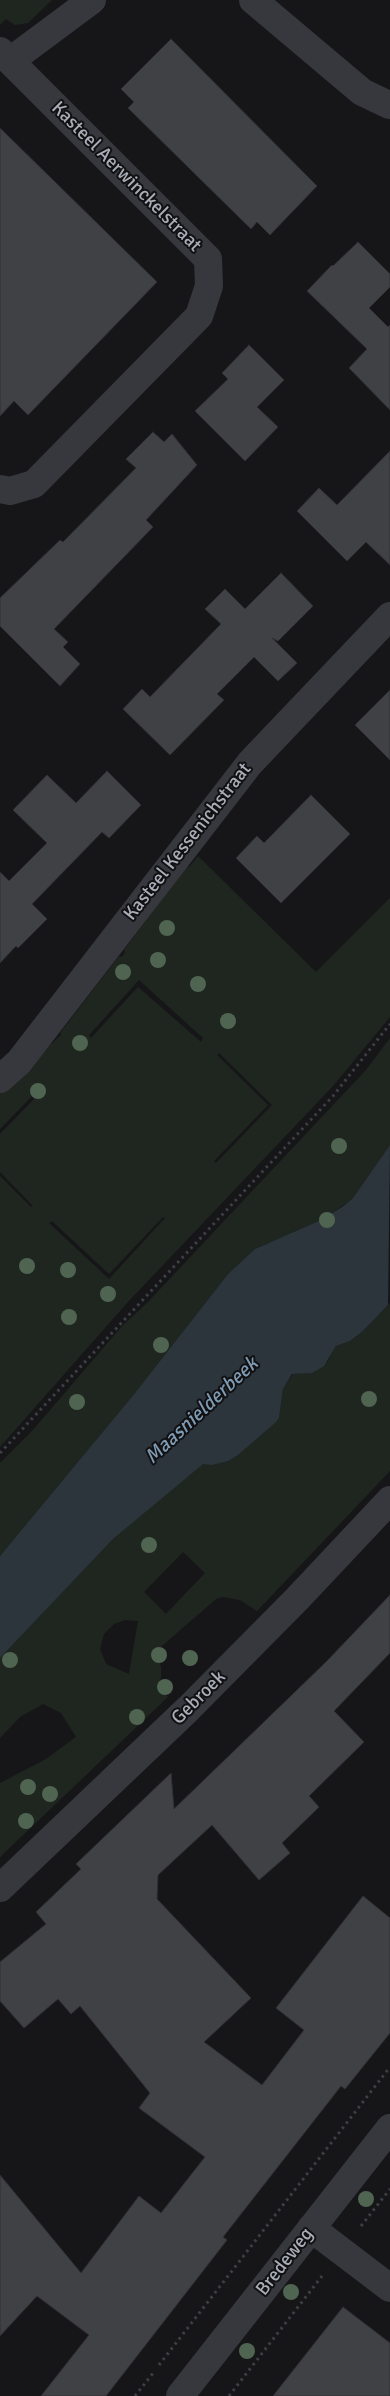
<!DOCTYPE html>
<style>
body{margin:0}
canvas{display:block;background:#161618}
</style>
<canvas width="390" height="2396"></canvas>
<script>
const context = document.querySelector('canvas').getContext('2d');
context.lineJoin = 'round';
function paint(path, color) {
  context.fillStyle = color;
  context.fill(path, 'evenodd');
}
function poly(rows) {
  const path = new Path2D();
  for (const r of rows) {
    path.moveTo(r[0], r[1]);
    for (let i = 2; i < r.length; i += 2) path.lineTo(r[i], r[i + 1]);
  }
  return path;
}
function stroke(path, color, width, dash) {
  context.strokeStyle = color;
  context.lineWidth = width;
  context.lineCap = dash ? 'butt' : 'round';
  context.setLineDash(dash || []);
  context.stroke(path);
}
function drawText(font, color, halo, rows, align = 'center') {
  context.font = font + ' Signika,sans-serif';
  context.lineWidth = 4;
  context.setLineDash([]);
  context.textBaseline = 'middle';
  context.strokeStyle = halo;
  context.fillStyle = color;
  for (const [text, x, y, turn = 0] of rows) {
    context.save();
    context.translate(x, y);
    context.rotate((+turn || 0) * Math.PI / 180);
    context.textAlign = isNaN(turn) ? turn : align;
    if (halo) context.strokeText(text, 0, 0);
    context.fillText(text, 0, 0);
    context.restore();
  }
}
paint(poly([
 [0,0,52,0,28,23,15,25,6,19,0,25],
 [198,856,316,972,390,898,390,1017,333,1086,127,1303,0,1447,0,1176,31,1207,33,1206,0,1172,0,1134,36,1097,33,1095,0,1129,0,1091,61,1035,60,1033,119,956,122,957,125,952,124,950,187,866,189,867],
 [139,980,203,1038,201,1042,138,987,91,1038,89,1035],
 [219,1053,272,1105,216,1163,214,1161,268,1105,217,1055],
 [163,1217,165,1218,109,1279,49,1223,52,1221,109,1274],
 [390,1038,390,1145,353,1198,327,1217,255,1249,228,1274,135,1393,0,1556,0,1463,32,1431,123,1325,147,1303,366,1070],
 [390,1303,390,1471,257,1611,240,1600,223,1597,216,1599,156,1651,161,1667,161,1678,157,1686,168,1697,0,1857,0,1783,46,1759,76,1737,61,1713,43,1704,20,1717,0,1738,0,1658,113,1539,203,1463,221,1463,238,1455,279,1418,283,1389,293,1374,305,1373,327,1362,336,1346,350,1341,363,1331],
 [183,1552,205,1573,166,1614,144,1592],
 [125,1620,138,1621,129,1674,106,1664,100,1649,104,1634,114,1624]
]), '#1e261f');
paint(poly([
 [390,1145,388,1305,363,1331,350,1341,336,1346,324,1366,312,1373,292,1374,283,1389,279,1418,276,1422,238,1455,228,1461,212,1465,203,1464,113,1539,0,1658,0,1556,135,1393,228,1274,255,1249,323,1219,342,1207,353,1198]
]), '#2c353c');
const building = poly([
 [171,39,317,186,270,235,257,222,251,229,128,108,134,102,121,89,171,39],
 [0,128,157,282,28,415,14,401,0,416,0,128],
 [358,242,390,274,390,287,369,308,388,327,390,325,390,410,349,368,367,349,307,291,332,265,333,266,358,242],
 [249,345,284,380,257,407,278,427,245,461,195,411,228,379,222,373,249,345],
 [153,432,164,442,172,434,197,465,146,520,153,527,54,629,68,642,63,647,80,664,60,686,0,626,0,598,60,540,63,542,136,468,126,459,153,432],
 [390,451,390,565,366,542,347,561,297,511,319,488,337,505,390,451],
 [281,573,313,606,278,641,272,638,297,663,278,681,254,657,217,694,224,700,170,755,123,709,142,689,150,697,221,624,205,609,225,589,245,609,281,573],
 [390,690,390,760,355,725,390,690],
 [107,771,141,805,109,838,102,832,32,904,47,919,18,948,16,946,0,963,0,872,9,881,47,843,13,810,47,775,76,803,107,771],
 [311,795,350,834,281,903,236,858,257,836,264,843,311,795],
 [390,1595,390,1653,334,1711,364,1742,309,1796,319,1807,282,1843,290,1853,259,1880,212,1825,158,1875,157,1899,251,1998,204,2042,262,2085,304,2030,276,2008,363,1896,390,1918,390,2033,345,2089,341,2086,223,2237,227,2240,106,2396,41,2396,89,2335,37,2296,0,2336,0,2175,81,2273,139,2196,161,2213,205,2157,139,2108,150,2093,80,2006,71,2014,58,1999,24,2028,0,2001,0,1962,46,1924,36,1912,81,1869,76,1864,171,1773,174,1809,326,1662,390,1595],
 [343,2307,390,2343,390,2396,273,2396,343,2307]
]);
paint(building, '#404145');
stroke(building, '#303034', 1);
stroke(poly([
 [0,1453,333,1096,390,1024],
 [361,2226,390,2189],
 [159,2365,390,2067],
 [135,2396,154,2372],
 [229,2396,322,2276]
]), '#3d3f44', 3, [2.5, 4]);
stroke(poly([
 [253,0,362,92,389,105],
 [0,51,208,259,209,286,199,316,34,484,10,491,0,489],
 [10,61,92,0],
 [0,1079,19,1062,250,763,390,616],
 [0,1888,188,1709,297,1599,390,1500],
 [311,2228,390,2288],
 [180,2396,390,2128]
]), '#37383d', 28);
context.fillStyle = '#506452';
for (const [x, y] of [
 [167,928],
 [158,960],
 [123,972],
 [198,984],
 [228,1021],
 [80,1043],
 [38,1091],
 [339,1146],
 [327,1220],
 [27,1266],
 [68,1270],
 [108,1294],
 [69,1317],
 [161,1345],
 [369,1399],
 [77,1402],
 [149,1545],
 [159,1655],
 [190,1658],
 [10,1660],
 [165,1687],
 [137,1717],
 [28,1787],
 [50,1794],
 [26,1821],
 [366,2199],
 [291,2292],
 [247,2351]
]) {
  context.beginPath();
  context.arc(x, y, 8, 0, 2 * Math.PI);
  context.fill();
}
drawText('19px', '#a8adb8', '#111113', [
 ["Kasteel Aerwinckelstraat",126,177,45],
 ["Kasteel Kessenichstraat",188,842,-52],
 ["Gebroek",199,1698,-45],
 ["Bredeweg",285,2262,-52]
]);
drawText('italic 20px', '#7f9bb3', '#111113', [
 ["Maasnielderbeek",202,1411,-43]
]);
</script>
